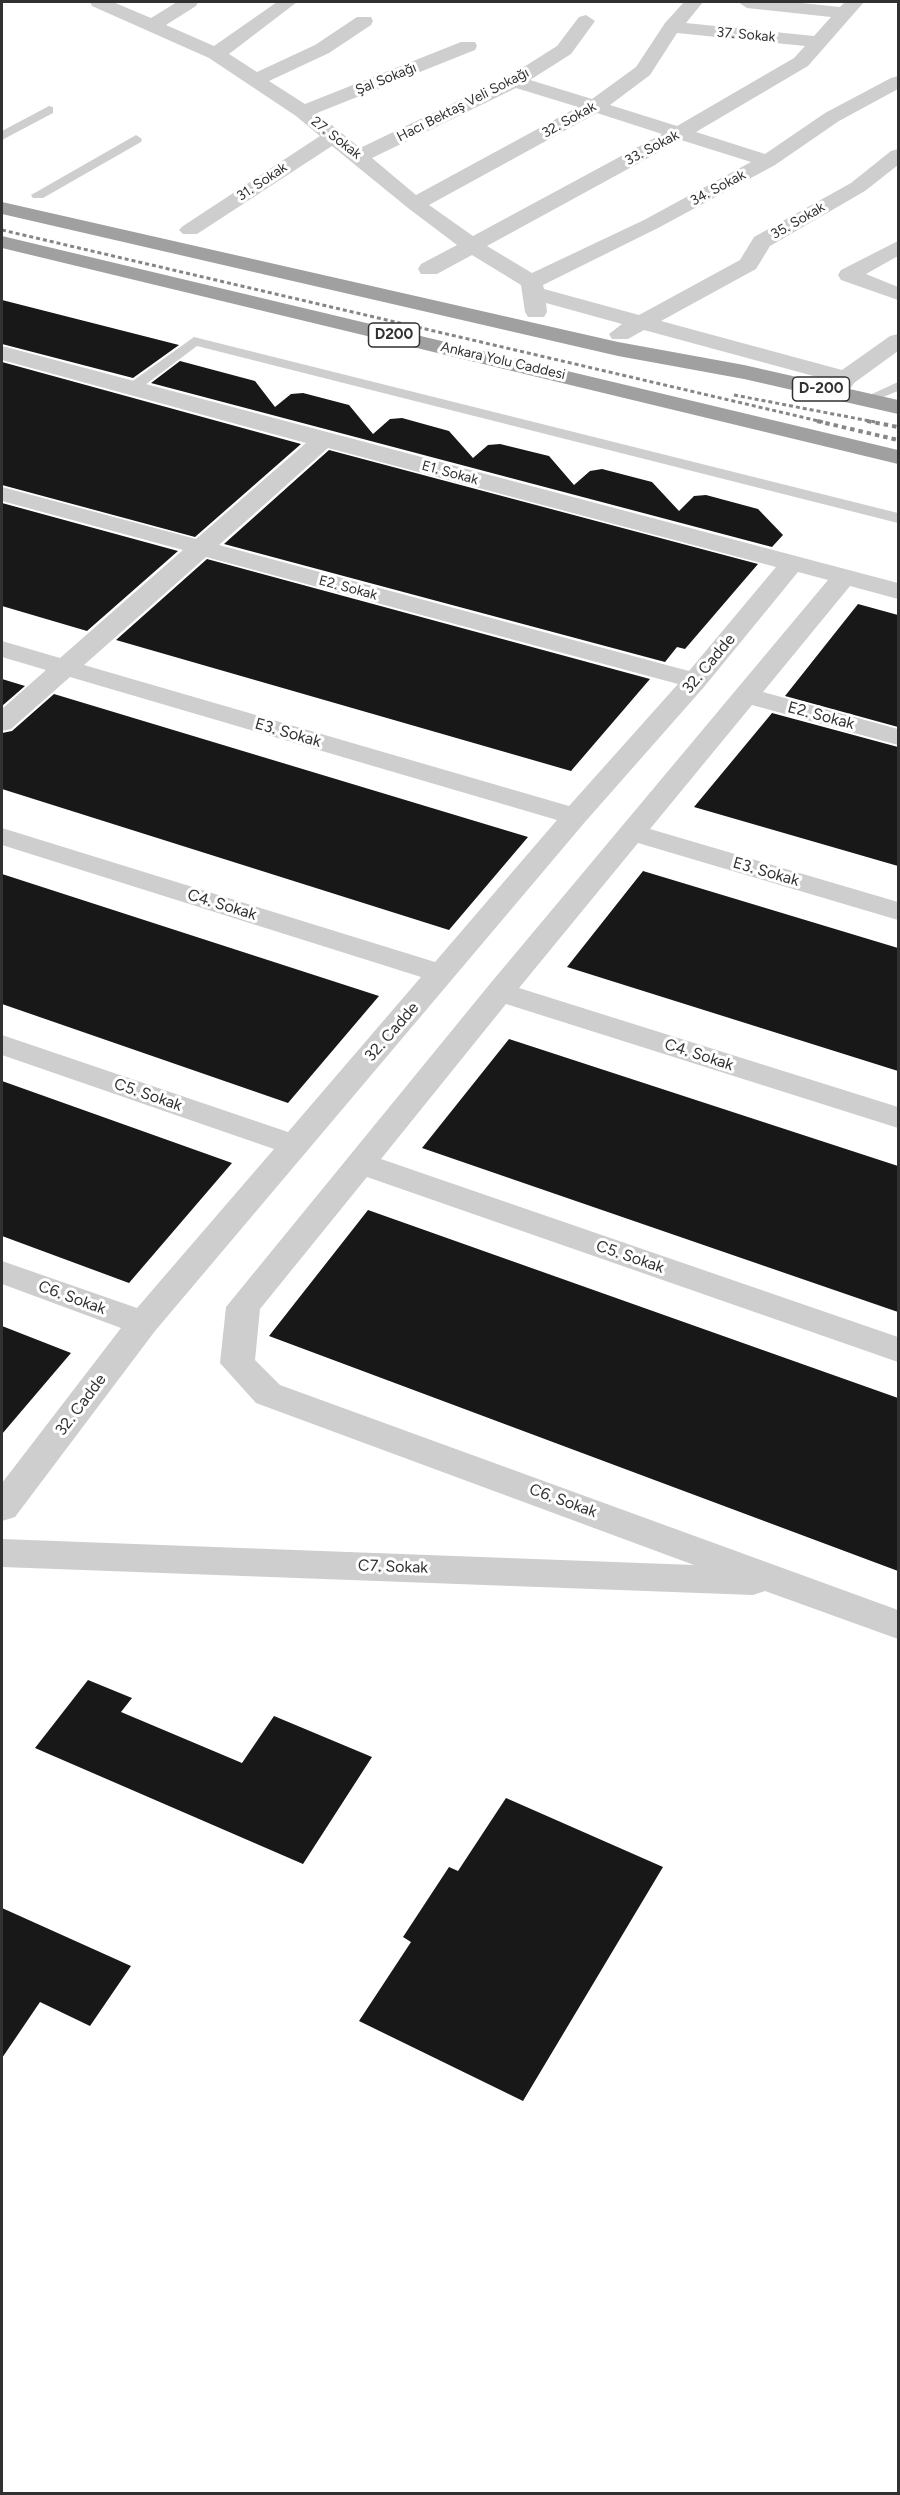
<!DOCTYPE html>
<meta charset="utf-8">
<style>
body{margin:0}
#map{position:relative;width:900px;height:2495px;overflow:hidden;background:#fff;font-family:Figtree,sans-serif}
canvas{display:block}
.frame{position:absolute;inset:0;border:3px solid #313131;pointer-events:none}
</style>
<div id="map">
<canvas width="900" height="2495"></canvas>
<div class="frame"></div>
</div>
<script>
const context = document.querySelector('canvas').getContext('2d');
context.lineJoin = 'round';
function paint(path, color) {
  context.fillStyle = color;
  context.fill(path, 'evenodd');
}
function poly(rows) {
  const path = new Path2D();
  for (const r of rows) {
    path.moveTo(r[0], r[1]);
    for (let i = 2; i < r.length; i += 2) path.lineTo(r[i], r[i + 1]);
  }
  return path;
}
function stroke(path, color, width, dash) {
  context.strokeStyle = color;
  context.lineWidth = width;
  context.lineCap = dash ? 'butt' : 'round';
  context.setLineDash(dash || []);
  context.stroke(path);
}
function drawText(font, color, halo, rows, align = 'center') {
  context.font = font + ' Figtree,sans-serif';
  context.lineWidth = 6;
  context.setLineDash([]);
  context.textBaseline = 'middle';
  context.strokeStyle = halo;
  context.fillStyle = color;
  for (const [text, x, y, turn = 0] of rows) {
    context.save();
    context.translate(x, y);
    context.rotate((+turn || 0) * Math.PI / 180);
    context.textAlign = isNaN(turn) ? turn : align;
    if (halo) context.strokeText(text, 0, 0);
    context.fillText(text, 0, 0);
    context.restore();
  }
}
paint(poly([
 [2,300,179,345,133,378,2,344],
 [180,361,255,381,275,407,291,394,303,393,349,405,373,434,390,419,402,418,449,431,473,458,488,445,500,444,549,456,574,485,590,471,602,469,652,482,679,511,694,496,706,495,758,509,783,535,772,547,151,383],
 [2,362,301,444,195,537,2,485],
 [329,450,758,564,685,649,677,647,665,662,224,544],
 [2,503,178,551,87,631,2,606],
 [207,559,650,679,571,771,116,640],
 [858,604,898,615,898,727,785,696],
 [2,679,25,686,2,706],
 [54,694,528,837,449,930,2,789,2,733,12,731],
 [772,713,898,747,898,866,694,807],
 [643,871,898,948,898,1071,567,967],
 [2,874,379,996,288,1103,2,1004],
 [509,1039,898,1166,898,1312,422,1148],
 [2,1081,232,1163,129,1283,2,1236],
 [368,1210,898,1398,898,1571,269,1336],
 [2,1326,71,1353,2,1434],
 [88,1680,132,1698,121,1712,242,1763,274,1716,372,1757,303,1864,35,1748],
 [506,1798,663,1867,523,2101,359,2021,411,1942,403,1937,449,1867,458,1871],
 [2,1908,131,1966,90,2026,40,2002,2,2058]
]), '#181818');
paint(poly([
 [49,106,53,107,53,113,2,140,2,131,49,106],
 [136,135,142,139,141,142,43,198,33,198,31,195,136,135],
 [194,337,898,513,898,523,197,346,137,391,127,391,125,388,127,385,194,337],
 [898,382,898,391,866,404,859,400,898,382]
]), '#cecece');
paint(poly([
 [90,2,113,2,151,18,177,2,198,2,196,6,166,25,214,46,277,2,297,2,229,54,257,72,315,45,357,17,371,17,373,21,371,25,329,53,269,81,305,104,461,42,475,42,477,46,475,50,317,113,360,148,508,77,557,46,579,17,586,15,595,21,571,54,530,80,592,99,636,67,665,23,684,2,703,2,686,23,814,36,831,17,747,8,738,2,792,2,840,7,845,2,864,2,808,66,696,132,765,154,825,113,891,78,898,76,898,89,839,121,775,165,658,228,543,285,544,289,639,315,740,260,754,237,851,183,891,151,898,149,898,165,865,191,770,246,756,269,661,321,842,370,890,336,898,334,898,351,854,383,844,398,836,400,828,398,825,393,832,381,644,330,628,339,612,339,609,334,622,324,546,303,547,312,544,317,528,317,525,312,521,285,472,255,437,274,421,274,418,269,421,264,457,245,408,208,332,146,197,234,183,234,179,230,183,226,320,136,296,116,209,58,92,6,90,2],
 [677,33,805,46,794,58,677,126,610,105,650,75,677,33],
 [516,88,578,107,416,195,372,158,516,88],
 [597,113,662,134,473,236,429,205,597,113],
 [681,140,751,162,644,220,532,273,487,246,681,140],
 [898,241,898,256,866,274,898,287,898,300,841,280,838,275,841,270,898,241],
 [2,346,898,583,898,599,850,586,763,692,898,729,898,745,752,705,650,829,898,902,898,920,638,843,519,988,898,1107,898,1128,506,1004,381,1159,898,1337,898,1362,367,1177,260,1309,255,1360,280,1385,898,1610,898,1639,765,1591,753,1595,2,1567,2,1539,694,1565,256,1403,220,1363,226,1307,489,985,828,580,798,572,704,687,585,822,155,1331,15,1517,2,1521,2,1483,121,1328,2,1284,2,1261,137,1308,274,1149,2,1055,2,1035,288,1132,421,977,2,845,2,828,435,962,557,820,70,677,11,729,2,731,2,709,46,670,2,657,2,641,60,658,183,550,2,501,2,487,196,539,306,443,2,360,2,346],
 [328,448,776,567,689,671,219,545,328,448],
 [206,557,678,684,569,806,84,665,206,557]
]), '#cecece');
paint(poly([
 [2,202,618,342,744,365,898,400,898,414,744,379,618,356,2,214,2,202],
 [2,236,898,450,898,464,2,248,2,236]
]), '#a0a0a0');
stroke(poly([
 [2,230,823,422],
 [734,395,875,422]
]), '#868686', 3, [4, 3]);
stroke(poly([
 [817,421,898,440],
 [867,421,898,427]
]), '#868686', 4, [4.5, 4]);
drawText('14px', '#313131', '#fff', [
 ["37. Sokak",746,35,5],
 ["Şal Sokağı",386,79,-22],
 ["Hacı Bektaş Veli Sokağı",463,105,-27],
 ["32. Sokak",569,120,-29],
 ["27. Sokak",336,138,38],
 ["33. Sokak",652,148,-28],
 ["31. Sokak",262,182,-34],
 ["34. Sokak",718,188,-28],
 ["35. Sokak",798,221,-30],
 ["Ankara Yolu Caddesi",503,361,13],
 ["E1. Sokak",450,473,15],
 ["E2. Sokak",348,588,15]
]);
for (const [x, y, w] of [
 [394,335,51],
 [821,389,57]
]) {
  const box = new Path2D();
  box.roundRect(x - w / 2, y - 12, w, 24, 4.5);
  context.fillStyle = '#fff';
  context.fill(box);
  stroke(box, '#313131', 1.5);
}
drawText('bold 15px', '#313131', null, [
 ["D200",394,335],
 ["D-200",821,389]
]);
drawText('16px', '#313131', '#fff', [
 ["32. Cadde",709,664,-50],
 ["E2. Sokak",821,716,15],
 ["E3. Sokak",288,733,16],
 ["E3. Sokak",766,872,16],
 ["C4. Sokak",222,905,17],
 ["32. Cadde",392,1032,-49],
 ["C4. Sokak",699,1055,18],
 ["C5. Sokak",148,1095,19],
 ["C5. Sokak",630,1257,19],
 ["C6. Sokak",72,1298,20],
 ["32. Cadde",81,1405,-53],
 ["C6. Sokak",563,1501,20],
 ["C7. Sokak",393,1567,2]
]);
</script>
